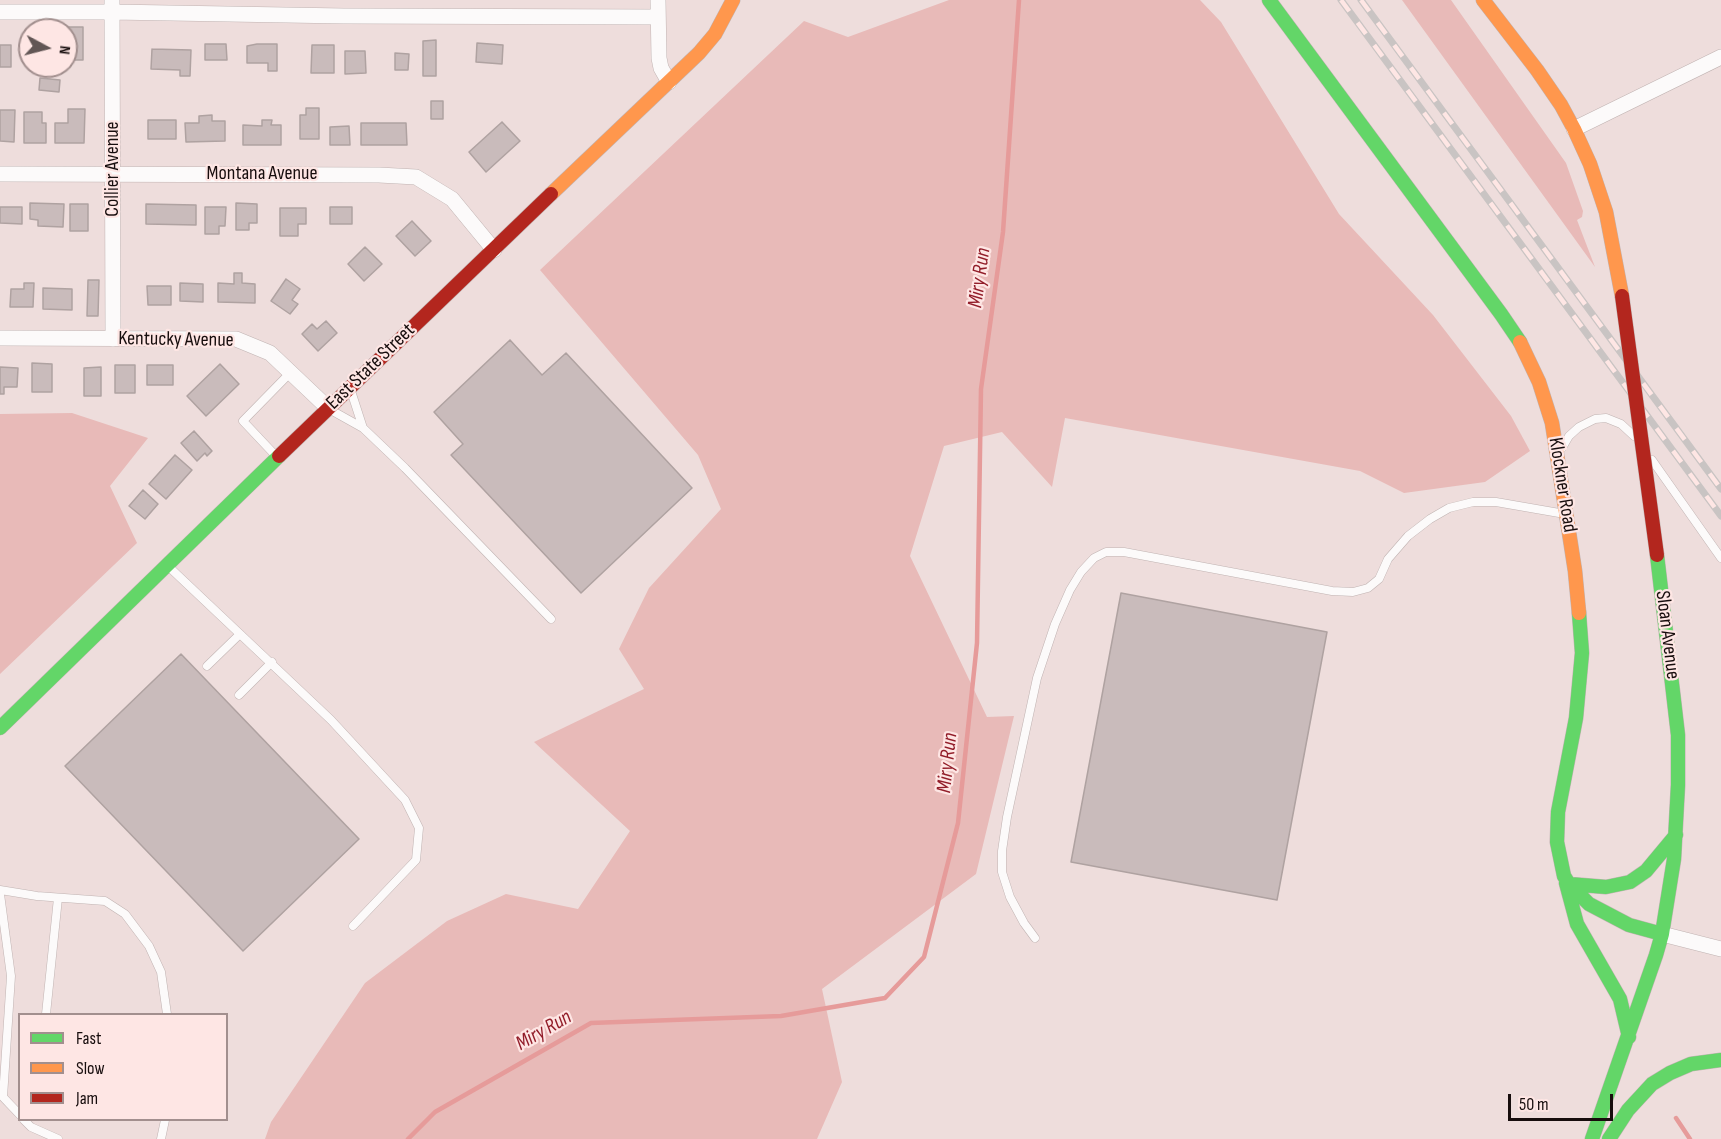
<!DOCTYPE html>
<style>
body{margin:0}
#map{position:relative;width:1721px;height:1139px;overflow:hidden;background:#eedddc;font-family:"Sofia Sans Condensed",sans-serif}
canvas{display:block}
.legend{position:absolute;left:18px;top:1013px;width:210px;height:108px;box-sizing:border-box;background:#fee6e4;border:2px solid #a28f8e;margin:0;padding:8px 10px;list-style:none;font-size:18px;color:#170d0d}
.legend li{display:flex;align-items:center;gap:12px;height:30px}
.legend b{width:30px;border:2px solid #a28f8e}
.north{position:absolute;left:18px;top:18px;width:60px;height:60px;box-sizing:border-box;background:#fee6e4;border:2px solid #a28f8e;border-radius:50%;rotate:97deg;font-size:16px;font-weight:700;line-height:24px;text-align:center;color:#170d0d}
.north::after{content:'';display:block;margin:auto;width:21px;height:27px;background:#625655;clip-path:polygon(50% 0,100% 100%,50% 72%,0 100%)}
.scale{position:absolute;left:1508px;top:1094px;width:105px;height:27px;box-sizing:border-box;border:3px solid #170d0d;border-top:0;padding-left:8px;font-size:18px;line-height:21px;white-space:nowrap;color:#170d0d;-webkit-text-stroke:4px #fee6e4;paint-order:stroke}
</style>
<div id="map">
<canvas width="1721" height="1139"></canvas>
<ul class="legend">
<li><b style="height:8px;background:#63d668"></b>Fast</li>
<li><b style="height:8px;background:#ff974d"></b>Slow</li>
<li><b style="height:8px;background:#b3261e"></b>Jam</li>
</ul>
<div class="north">N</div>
<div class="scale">50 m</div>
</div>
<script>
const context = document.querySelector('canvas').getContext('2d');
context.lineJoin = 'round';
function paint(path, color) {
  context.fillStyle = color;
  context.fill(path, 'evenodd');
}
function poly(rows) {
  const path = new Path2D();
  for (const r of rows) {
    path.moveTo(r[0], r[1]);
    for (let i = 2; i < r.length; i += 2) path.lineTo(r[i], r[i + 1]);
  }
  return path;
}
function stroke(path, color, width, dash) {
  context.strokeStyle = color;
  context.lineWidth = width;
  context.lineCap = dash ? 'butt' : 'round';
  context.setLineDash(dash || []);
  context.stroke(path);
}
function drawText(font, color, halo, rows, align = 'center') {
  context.font = font + ' "Sofia Sans Condensed",sans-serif';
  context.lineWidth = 4.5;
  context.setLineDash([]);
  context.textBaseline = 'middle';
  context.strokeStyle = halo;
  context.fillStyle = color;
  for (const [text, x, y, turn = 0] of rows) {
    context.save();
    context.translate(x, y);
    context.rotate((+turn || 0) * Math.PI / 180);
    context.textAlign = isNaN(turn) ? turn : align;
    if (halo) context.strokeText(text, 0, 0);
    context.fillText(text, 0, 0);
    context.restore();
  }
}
paint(poly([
 [949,0,1200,0,1221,22,1339,214,1433,315,1511,416,1530,451,1485,482,1404,493,1360,471,1065,418,1052,487,1002,432,944,446,910,556,987,717,1014,716,976,874,822,989,842,1082,817,1139,265,1139,271,1122,365,983,447,921,506,894,578,909,630,831,534,742,644,689,619,649,649,588,721,509,698,455,540,270,804,21,848,37],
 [1402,0,1451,0,1566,163,1583,211,1582,217,1577,220,1595,267],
 [72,413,148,438,110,486,137,543,0,674,0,414]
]), '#e8bab8');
stroke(poly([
 [1676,1118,1690,1139],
 [408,1139,435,1112,591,1023,781,1016,885,998,924,957,958,823,977,643,981,389,1003,232,1019,0]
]), '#e69b9a', 4.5);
const building = poly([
 [59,27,83,27,83,60,66,60,66,30,59,30,59,27],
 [436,40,436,76,423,76,423,41,436,40],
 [477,43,503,45,502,64,476,62,477,43],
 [205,44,226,44,227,60,205,60,205,44],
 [257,44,277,44,277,71,268,71,268,63,247,63,247,46,257,44],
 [0,45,11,45,11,67,0,67,0,45],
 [312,45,334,45,334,73,311,73,312,45],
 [152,49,191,50,190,76,180,76,180,70,151,69,152,49],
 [345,51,365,51,366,73,345,74,345,51],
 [395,53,409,54,408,70,395,70,395,53],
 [40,78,60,80,59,92,39,90,40,78],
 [431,101,443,101,443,119,431,119,431,101],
 [306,108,319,108,319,139,300,139,300,115,306,115,306,108],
 [68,109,85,109,84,143,55,143,55,123,68,123,68,109],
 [0,110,15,110,14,142,0,141,0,110],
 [24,112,42,112,42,123,46,123,46,143,24,143,24,112],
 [212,115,212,121,225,121,225,141,186,142,185,123,199,123,199,116,212,115],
 [148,120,176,120,176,139,148,139,148,120],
 [262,120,272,120,271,125,281,125,281,145,243,145,243,125,262,126,262,120],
 [502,122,520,141,486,172,469,152,502,122],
 [361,123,406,123,407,145,361,145,361,123],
 [349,126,350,145,330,145,330,127,349,126],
 [30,203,64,204,63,227,38,226,38,220,30,219,30,203],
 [236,203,257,204,257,223,249,223,249,230,236,230,236,203],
 [70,204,88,204,88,231,70,231,70,204],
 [146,204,196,205,196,225,146,224,146,204],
 [0,207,22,207,22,224,0,223,0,207],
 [205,207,226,207,225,226,219,226,219,234,205,234,205,207],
 [330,207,352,207,352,224,330,224,330,207],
 [280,208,306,208,306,224,298,224,298,236,280,236,280,208],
 [412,221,431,241,415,256,396,236,412,221],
 [365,247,382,264,364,281,348,264,365,247],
 [234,273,242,273,242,283,255,284,255,303,218,302,218,283,234,284,234,273],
 [286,279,300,289,292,300,298,304,290,314,271,301,286,279],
 [88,280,99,280,98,316,87,316,88,280],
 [24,283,34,283,33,307,10,307,11,289,24,289,24,283],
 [180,283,203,284,203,302,180,301,180,283],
 [147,286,171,286,171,305,148,305,147,286],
 [43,288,72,289,72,310,43,309,43,288],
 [326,321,337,333,318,351,302,334,312,324,317,329,326,321],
 [510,340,542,375,566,353,692,488,581,593,451,455,463,444,434,412,510,340],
 [32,363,52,364,52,392,32,392,32,363],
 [220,364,239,384,206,416,187,396,220,364],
 [115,365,135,365,135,393,115,393,115,365],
 [147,365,173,365,173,385,147,385,147,365],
 [0,367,18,368,17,387,4,387,4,394,0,394,0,367],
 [101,367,101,396,84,396,84,368,101,367],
 [194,431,212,451,207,456,205,453,197,461,181,443,194,431],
 [175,455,192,470,166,499,149,484,175,455],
 [143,490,158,504,145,519,129,506,143,490],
 [1121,593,1327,632,1277,900,1071,862,1121,593],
 [181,654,359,839,243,951,65,766,181,654]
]);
paint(building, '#c9bbbb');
stroke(building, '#afa2a1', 1.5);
const lane = poly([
 [351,391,363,428,405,468,551,619],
 [329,409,363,428],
 [1562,448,1569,436,1579,427,1595,419,1606,418,1621,424,1634,436],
 [275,455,243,421,291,372],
 [1652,460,1721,558],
 [168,566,331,720,405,800,419,828,416,860,353,926],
 [207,666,240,634],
 [239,695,272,662],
 [0,890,37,896,105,901,125,914,149,946,161,972,167,1014],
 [0,894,11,976,3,1097,20,1115],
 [1035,938,1024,923,1010,897,1002,872,1002,851,1007,817,1037,678,1055,624,1070,590,1081,572,1094,558,1106,552,1124,552,1332,591,1353,592,1368,588,1379,579,1388,559,1408,536,1430,519,1449,508,1473,502,1496,502,1565,514],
 [46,1014,58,898],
 [24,1120,31,1127,58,1139],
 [161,1139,165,1120]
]);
const street = poly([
 [112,0,113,339],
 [658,0,659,58,661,68,669,82],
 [0,12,112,12,344,16,658,17],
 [1574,129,1721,57],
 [0,174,379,175,416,177,452,199,494,250],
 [0,338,236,339,270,353,328,408],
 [1662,934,1721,949]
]);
const fast = poly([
 [1269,0,1501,314,1520,342],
 [1579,613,1582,653,1576,718,1558,812,1557,842,1564,876,1569,884,1589,904,1629,925,1662,934],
 [0,728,279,456],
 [1566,883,1577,924,1620,999,1629,1037],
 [1569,884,1606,887,1630,882,1646,871,1676,835],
 [1592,1139,1656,955,1662,934,1674,859,1678,785,1678,735,1657,555],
 [1609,1139,1628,1110,1652,1084,1670,1073,1691,1064,1721,1060]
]);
const slow = poly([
 [1483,0,1537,70,1561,105,1574,129,1590,164,1606,212,1622,296],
 [551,194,699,53,715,34,733,0],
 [1520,342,1539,382,1552,423,1575,571,1579,613]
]);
const jam = poly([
 [279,456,551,194]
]);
stroke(lane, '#c0b3b2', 9);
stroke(street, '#c0b3b2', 16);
stroke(fast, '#c0b3b2', 15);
stroke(slow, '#c0b3b2', 15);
stroke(jam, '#c0b3b2', 15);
stroke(lane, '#fcfafa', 8);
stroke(street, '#fcfafa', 15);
stroke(fast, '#63d668', 14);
stroke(slow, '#ff974d', 14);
stroke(jam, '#b3261e', 14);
const rail = poly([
 [1341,0,1721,516],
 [1361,0,1721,489]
]);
stroke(rail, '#c9c4c3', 7);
stroke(rail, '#fee6e4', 4.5, [14]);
const jamBridge = poly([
 [1622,296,1657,555]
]);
stroke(jamBridge, '#c0b3b2', 15, []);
stroke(jamBridge, '#b3261e', 14);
drawText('20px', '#170d0d', '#fee6e4', [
 ["Collier Avenue",113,169,-90],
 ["Montana Avenue",262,174],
 ["Kentucky Avenue",176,340,1],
 ["East State Street",371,367,-44],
 ["Klockner Road",1562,485,81],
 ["Sloan Avenue",1667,635,83]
]);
drawText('italic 21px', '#921d29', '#fee6e4', [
 ["Miry Run",980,278,-82],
 ["Miry Run",948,763,-84],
 ["Miry Run",544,1031,-30]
]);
</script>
